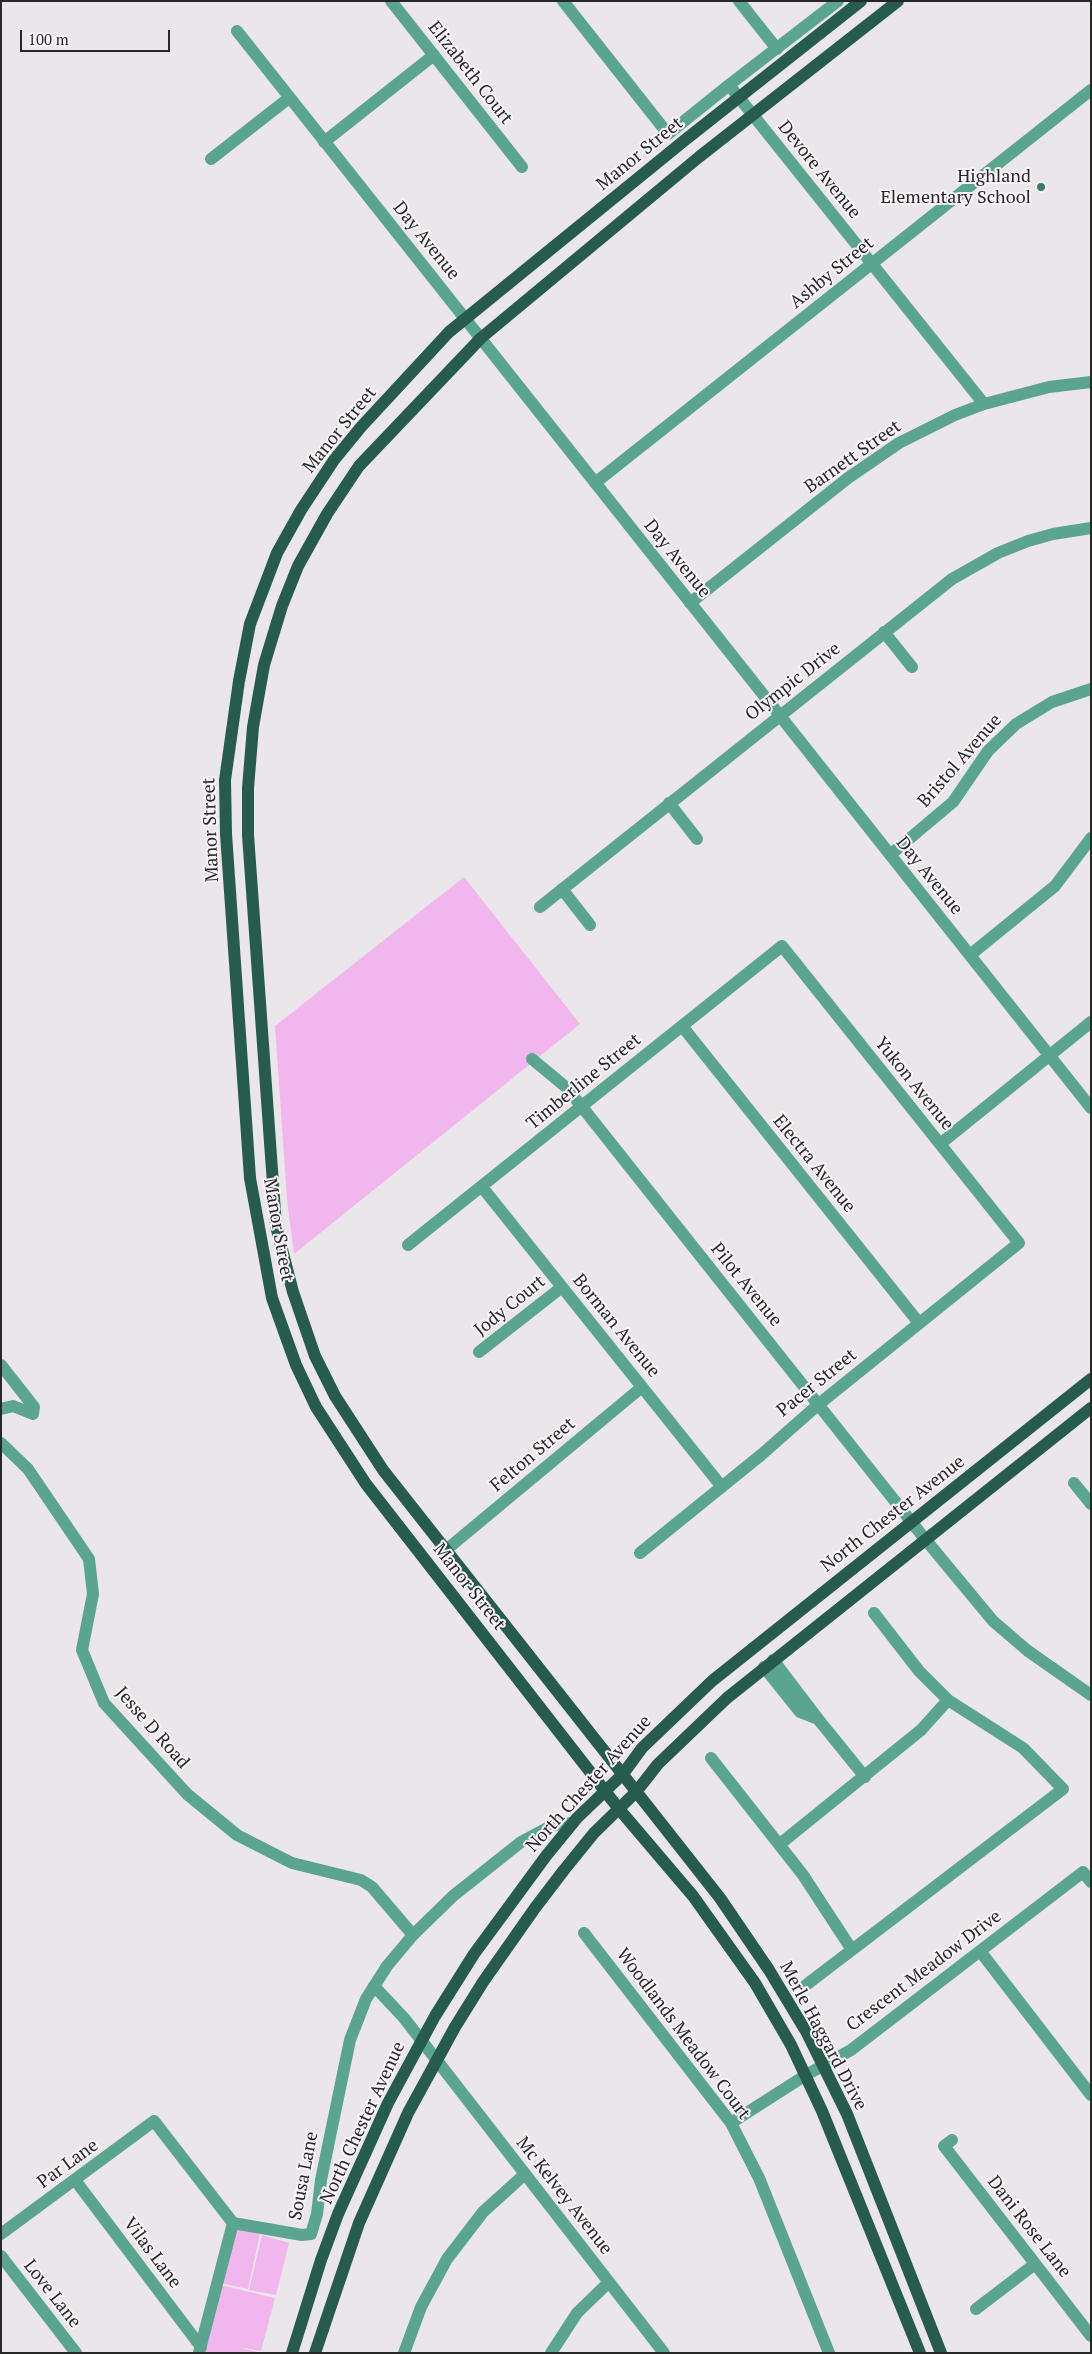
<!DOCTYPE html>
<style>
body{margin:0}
#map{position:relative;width:1092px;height:2354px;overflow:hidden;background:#eae6ea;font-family:"PT Serif",serif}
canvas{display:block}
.frame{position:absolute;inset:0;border:2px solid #282728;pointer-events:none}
.scale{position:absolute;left:20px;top:30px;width:150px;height:22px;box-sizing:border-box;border:2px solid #282728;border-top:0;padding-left:6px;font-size:15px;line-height:18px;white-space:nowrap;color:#282728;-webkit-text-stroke:4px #f8f3f7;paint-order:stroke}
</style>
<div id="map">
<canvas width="1092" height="2354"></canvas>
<div class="frame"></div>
<div class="scale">100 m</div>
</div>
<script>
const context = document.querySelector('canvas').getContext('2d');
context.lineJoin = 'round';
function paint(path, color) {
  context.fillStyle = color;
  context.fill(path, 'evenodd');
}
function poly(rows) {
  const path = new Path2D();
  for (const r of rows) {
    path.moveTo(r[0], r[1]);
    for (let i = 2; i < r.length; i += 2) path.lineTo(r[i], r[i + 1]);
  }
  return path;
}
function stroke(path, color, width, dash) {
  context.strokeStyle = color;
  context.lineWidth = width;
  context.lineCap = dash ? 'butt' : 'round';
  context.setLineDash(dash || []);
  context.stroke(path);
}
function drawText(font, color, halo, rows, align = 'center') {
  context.font = font + ' "PT Serif",serif';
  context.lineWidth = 4;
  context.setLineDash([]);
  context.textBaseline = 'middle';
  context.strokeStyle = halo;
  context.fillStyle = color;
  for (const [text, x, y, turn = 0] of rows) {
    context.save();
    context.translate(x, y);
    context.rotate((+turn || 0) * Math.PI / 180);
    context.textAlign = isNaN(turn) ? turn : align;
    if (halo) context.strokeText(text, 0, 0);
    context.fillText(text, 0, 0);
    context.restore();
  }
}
paint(poly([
 [464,877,580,1024,294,1254,287,1199,275,1026],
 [236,2227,260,2234,248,2289,220,2283],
 [262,2235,289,2243,276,2295,249,2290],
 [220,2285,275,2298,261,2351,239,2347,260,2353,233,2353,235,2346,233,2353,204,2353]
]), '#f2b6ee');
stroke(poly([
 [391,1,522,167],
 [563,1,668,134,729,85],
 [739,1,777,49],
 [838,1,729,85,984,404],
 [237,31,1091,1108],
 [324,142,434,55],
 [211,159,289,98],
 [595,483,1091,90],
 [690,603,848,478,899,443,955,415,984,404,1049,387,1091,382],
 [884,632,912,667],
 [669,803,697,839],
 [890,855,953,802,988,751,1016,724,1052,702,1091,689],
 [562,889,590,925],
 [540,907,952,579,998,553,1028,541,1053,534,1091,528],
 [970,955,1055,886,1091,838],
 [682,1026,919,1323],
 [532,1059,567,1088,925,1539,993,1621,1028,1651,1091,1695],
 [940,1144,1091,1022],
 [482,1187,722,1487],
 [408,1245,782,946,1019,1243,819,1404,761,1455,640,1553],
 [479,1352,562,1287],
 [1,1365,34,1407,33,1414,13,1406,1,1409],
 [1,1443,28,1469,89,1559,93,1594,82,1650,104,1703,187,1794,237,1835,292,1863,361,1880,372,1887,413,1935],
 [1074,1483,1091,1504],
 [446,1550,642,1387],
 [764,1667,800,1712,818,1719,773,1660],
 [818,1719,865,1777],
 [711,1758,803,1875,852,1950],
 [780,1844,921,1730,948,1700],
 [584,1933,731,2123,759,2178,829,2353],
 [980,1951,1091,2095],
 [806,1985,1063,1789,1023,1748,948,1700,919,1671,874,1613],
 [374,1986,404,2018,664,2353],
 [731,2123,806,2075,851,2050,1083,1872,1091,1882],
 [952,2140,944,2146,1091,2336],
 [75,2180,201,2347],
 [1,2234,154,2121,233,2223,302,2235,311,2234,317,2214,321,2180,350,2040,366,1999,387,1966,413,1935,453,1896,521,1842,553,1825,573,1823],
 [1,2256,76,2353],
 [976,2309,1035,2264],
 [199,2353,233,2223],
 [404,2353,421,2307,447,2259,483,2212,525,2174],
 [551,2353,577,2313,609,2282]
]), '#5ba58e', 12);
stroke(poly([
 [861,1,685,140,449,332,361,427,334,460,301,510,277,553,250,624,239,681,225,780,226,834,250,1178,272,1298,296,1365,316,1407,366,1484,619,1809,693,1896,755,1983,791,2045,822,2111,920,2353],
 [898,1,699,157,481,338,359,466,327,514,298,566,282,606,264,665,253,727,248,788,248,835,276,1226,293,1292,315,1356,335,1396,383,1470,720,1898,769,1970,807,2033,847,2114,941,2353],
 [292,2353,321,2260,338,2214,388,2103,435,2016,474,1954,546,1856,577,1818,623,1774,642,1748,712,1681,1091,1379],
 [315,2353,359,2223,408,2113,455,2027,483,1982,535,1908,564,1870,594,1833,636,1792,658,1764,727,1698,1091,1408]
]), '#275c4d', 12);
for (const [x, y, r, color] of [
 [1041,187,5,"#3c7b69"]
]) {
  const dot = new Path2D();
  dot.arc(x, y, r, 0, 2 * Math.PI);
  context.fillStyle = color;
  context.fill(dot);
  stroke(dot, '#f8f3f7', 2);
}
drawText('18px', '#282728', '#f8f3f7', [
 ["Elizabeth Court",470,73,52],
 ["Manor Street",640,154,-39],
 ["Devore Avenue",819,170,51],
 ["Day Avenue",426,241,51],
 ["Ashby Street",832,273,-39],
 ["Manor Street",340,430,-51],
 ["Barnett Street",853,457,-35],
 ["Day Avenue",677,559,51],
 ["Olympic Drive",793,682,-38],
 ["Bristol Avenue",960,761,-49],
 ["Manor Street",211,830,-92],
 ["Day Avenue",929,876,51],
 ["Timberline Street",584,1082,-39],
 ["Yukon Avenue",914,1084,51],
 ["Electra Avenue",814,1164,51],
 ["Manor Street",278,1230,80],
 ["Pilot Avenue",746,1285,51],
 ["Jody Court",510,1306,-39],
 ["Borman Avenue",616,1326,51],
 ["Pacer Street",817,1383,-39],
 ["Felton Street",533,1455,-40],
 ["North Chester Avenue",893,1514,-38],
 ["Manor Street",469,1587,52],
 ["Jesse D Road",152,1728,49],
 ["North Chester Avenue",589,1784,-48],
 ["Crescent Meadow Drive",924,1971,-37],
 ["Woodlands Meadow Court",683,2034,53],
 ["Merle Haggard Drive",823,2036,62],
 ["North Chester Avenue",363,2123,-65],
 ["Par Lane",68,2164,-36],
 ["Sousa Lane",304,2176,-79],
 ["Mc Kelvey Avenue",564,2196,52],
 ["Dani Rose Lane",1029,2227,52],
 ["Vilas Lane",152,2253,53],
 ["Love Lane",52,2294,52]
]);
drawText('18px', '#282728', '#f8f3f7', [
 ["Highland",1031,177],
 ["Elementary School",1031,198]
], 'right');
</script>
